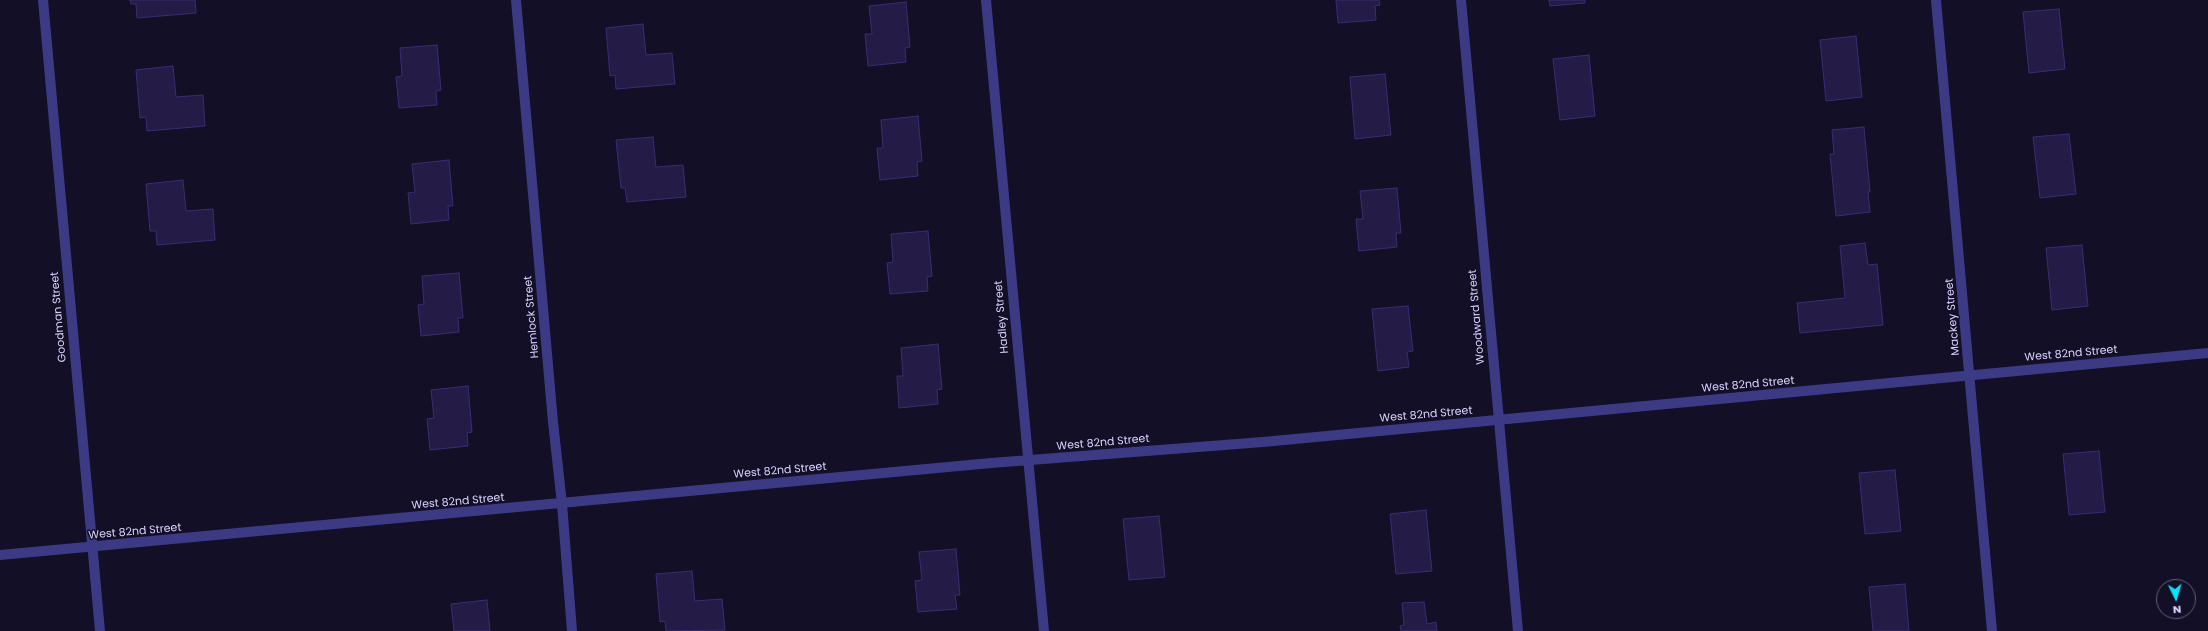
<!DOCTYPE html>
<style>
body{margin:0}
#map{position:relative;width:2208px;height:631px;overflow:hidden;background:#130f26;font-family:Poppins,sans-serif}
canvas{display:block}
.north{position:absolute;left:2156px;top:579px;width:40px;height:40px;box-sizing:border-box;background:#130f26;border:1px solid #625e7d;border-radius:50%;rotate:175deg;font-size:11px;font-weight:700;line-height:16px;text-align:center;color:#d9d4ff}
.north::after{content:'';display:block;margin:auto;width:14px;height:18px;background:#00e5ff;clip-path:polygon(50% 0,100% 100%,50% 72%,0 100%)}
</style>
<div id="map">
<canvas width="2208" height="631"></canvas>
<div class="north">N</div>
</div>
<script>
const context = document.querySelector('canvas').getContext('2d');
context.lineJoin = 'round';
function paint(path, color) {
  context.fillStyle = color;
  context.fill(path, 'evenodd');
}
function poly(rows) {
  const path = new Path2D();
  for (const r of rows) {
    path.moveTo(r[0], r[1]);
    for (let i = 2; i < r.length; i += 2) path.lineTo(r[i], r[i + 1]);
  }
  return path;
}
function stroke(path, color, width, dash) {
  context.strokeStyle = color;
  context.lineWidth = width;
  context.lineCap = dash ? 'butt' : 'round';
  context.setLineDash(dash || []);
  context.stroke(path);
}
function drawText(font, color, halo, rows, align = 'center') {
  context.font = font + ' Poppins,sans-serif';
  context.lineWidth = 3;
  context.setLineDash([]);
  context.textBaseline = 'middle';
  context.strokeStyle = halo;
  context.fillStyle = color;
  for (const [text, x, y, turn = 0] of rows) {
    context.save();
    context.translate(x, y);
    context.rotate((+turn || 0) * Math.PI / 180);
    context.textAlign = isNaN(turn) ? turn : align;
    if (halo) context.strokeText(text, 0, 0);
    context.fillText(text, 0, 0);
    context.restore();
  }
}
const building = poly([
 [130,0,195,0,196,13,137,18,136,4,131,4,130,0],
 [1336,0,1379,0,1380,5,1375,6,1376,20,1338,23,1336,0],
 [1549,0,1585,0,1585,3,1550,6,1549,0],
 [906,2,910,47,905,48,906,62,868,66,865,34,872,34,869,6,906,2],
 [2059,9,2065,69,2029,73,2023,12,2059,9],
 [643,24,646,55,672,53,675,84,616,89,615,75,610,76,606,28,643,24],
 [1856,36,1862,97,1826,101,1820,40,1856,36],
 [437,45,441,90,436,91,437,105,399,108,396,77,402,76,400,48,437,45],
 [1589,55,1595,116,1560,120,1553,59,1589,55],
 [173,66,176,97,203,95,205,126,147,131,146,117,140,118,136,70,173,66],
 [1385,74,1391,135,1355,139,1350,77,1385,74],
 [918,116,922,161,917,162,918,176,880,180,877,148,883,148,881,120,918,116],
 [1864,127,1870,192,1868,192,1870,212,1836,216,1830,154,1834,154,1832,130,1864,127],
 [2069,134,2076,194,2040,198,2033,137,2069,134],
 [653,137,656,167,683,165,686,197,627,202,625,188,621,188,616,140,653,137],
 [449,160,453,206,448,206,449,220,411,224,408,193,415,192,412,164,449,160],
 [183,180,186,211,213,209,215,240,157,245,156,231,150,231,146,184,183,180],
 [1397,188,1401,233,1396,233,1397,247,1359,251,1356,219,1363,219,1360,191,1397,188],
 [928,231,932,276,927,277,928,291,890,294,887,263,893,262,891,234,928,231],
 [1865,243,1868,265,1877,264,1883,325,1800,333,1797,303,1845,298,1840,246,1865,243],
 [2082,245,2088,306,2052,310,2046,248,2082,245],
 [459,273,463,318,458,318,459,332,421,336,418,305,424,304,422,276,459,273],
 [1408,306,1413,351,1407,352,1409,367,1378,371,1372,309,1408,306],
 [938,344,942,389,937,390,938,404,899,408,897,376,903,376,901,348,938,344],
 [468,386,472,432,467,433,468,446,430,450,427,419,434,418,431,390,468,386],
 [2099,451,2105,512,2069,515,2063,454,2099,451],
 [1895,470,1901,531,1865,534,1859,473,1895,470],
 [1426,510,1432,571,1396,574,1390,514,1426,510],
 [1159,516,1165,577,1129,580,1123,519,1159,516],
 [956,549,960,595,955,595,957,609,918,612,915,581,922,580,919,552,956,549],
 [692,571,695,601,722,599,725,630,666,631,665,621,660,622,656,574,692,571],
 [1905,584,1909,631,1873,631,1869,587,1905,584],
 [487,600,490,631,454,631,451,604,487,600],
 [1424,602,1427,624,1436,622,1437,631,1401,631,1400,626,1404,625,1402,603,1424,602]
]);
paint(building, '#241b47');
stroke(building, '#3b2d73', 1);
stroke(poly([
 [43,0,100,631],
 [516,0,553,422,562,504,572,631],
 [986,0,1044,631],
 [1461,0,1518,631],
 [1936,0,1992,631],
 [0,555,991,463,1263,442,2208,353]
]), '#3d3a85', 10);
drawText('11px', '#d9d4ff', '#130f26', [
 ["Goodman Street",59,317,-95],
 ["Hemlock Street",532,317,-95],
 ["Hadley Street",1002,317,-95],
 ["Woodward Street",1477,317,-95],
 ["Mackey Street",1953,317,-95],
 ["West 82nd Street",2071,354,-5],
 ["West 82nd Street",1748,385,-5],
 ["West 82nd Street",1426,415,-5],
 ["West 82nd Street",1103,443,-5],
 ["West 82nd Street",780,471,-5],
 ["West 82nd Street",458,502,-5],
 ["West 82nd Street",135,532,-5]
]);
</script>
